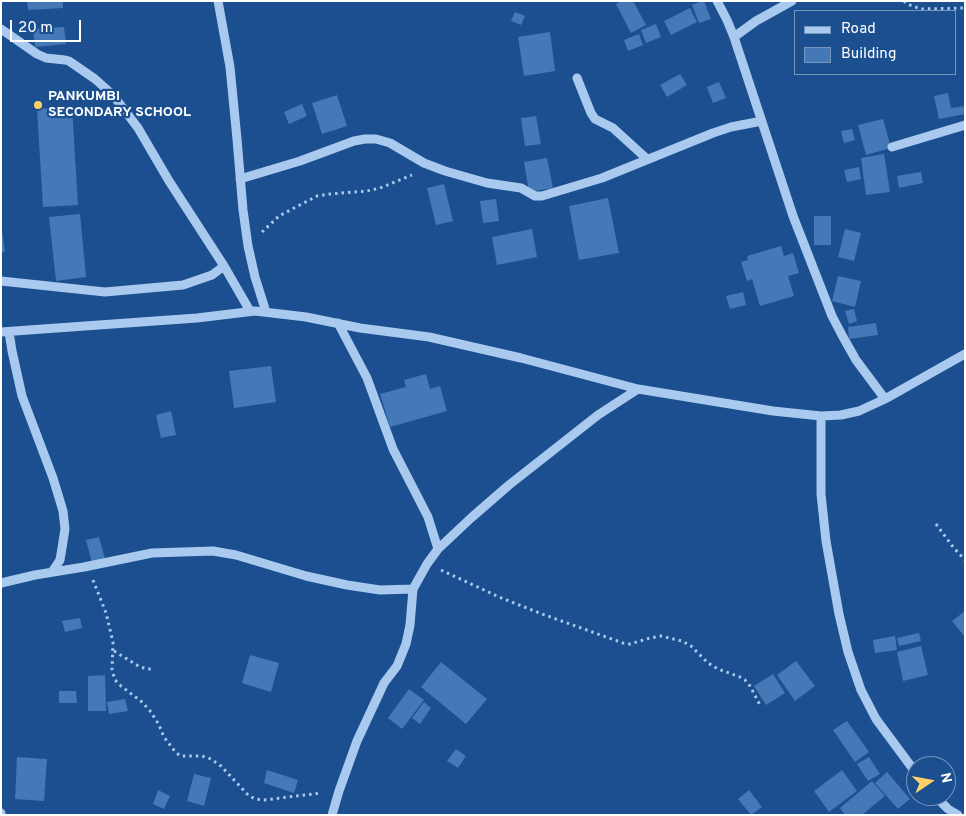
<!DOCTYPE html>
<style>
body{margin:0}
#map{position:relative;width:966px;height:816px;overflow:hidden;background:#1b4f8f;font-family:Overpass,sans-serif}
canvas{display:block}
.frame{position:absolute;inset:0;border:2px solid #fff;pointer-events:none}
.legend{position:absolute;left:794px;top:10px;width:162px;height:65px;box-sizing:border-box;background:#1b4f8f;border:1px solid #7695bc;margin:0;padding:6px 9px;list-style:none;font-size:15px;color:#fff}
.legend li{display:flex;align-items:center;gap:10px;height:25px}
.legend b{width:25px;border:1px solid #7695bc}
.north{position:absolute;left:906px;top:756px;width:50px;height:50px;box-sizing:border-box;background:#1b4f8f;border:1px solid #7695bc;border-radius:50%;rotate:78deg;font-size:14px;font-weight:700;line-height:20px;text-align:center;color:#fff}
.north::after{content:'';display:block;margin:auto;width:18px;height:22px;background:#ffd166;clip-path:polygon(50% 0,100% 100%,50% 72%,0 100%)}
.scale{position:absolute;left:10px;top:20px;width:71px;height:22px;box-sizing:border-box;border:2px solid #fff;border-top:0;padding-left:6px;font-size:15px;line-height:18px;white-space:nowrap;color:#fff;-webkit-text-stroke:4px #1b4f8f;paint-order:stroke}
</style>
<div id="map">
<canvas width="966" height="816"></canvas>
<div class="frame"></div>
<ul class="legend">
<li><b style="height:6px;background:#a9c9ee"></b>Road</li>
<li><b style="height:14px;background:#4478b7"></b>Building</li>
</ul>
<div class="north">N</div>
<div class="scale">20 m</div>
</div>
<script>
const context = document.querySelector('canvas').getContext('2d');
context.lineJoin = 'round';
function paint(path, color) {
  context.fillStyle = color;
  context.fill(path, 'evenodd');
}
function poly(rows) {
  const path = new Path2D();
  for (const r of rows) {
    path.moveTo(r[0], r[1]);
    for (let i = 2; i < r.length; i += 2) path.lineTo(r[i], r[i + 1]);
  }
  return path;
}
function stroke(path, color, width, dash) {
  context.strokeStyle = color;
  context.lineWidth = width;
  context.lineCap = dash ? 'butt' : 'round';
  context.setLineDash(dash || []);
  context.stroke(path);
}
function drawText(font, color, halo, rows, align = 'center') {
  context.font = font + ' Overpass,sans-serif';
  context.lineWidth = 4.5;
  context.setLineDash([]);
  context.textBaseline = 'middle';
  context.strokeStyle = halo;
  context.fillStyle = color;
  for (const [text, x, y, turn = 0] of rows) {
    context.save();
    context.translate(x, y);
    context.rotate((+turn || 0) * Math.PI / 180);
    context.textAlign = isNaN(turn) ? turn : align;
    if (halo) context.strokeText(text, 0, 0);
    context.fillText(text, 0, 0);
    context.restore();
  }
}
paint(poly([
 [27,1,63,1,63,8,28,10],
 [621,1,633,1,646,25,631,33,616,4],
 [702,1,704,1,711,19,699,23,692,5],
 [690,8,697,22,671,35,664,21],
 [515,12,525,16,521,25,511,21],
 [656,24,661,37,646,43,641,30],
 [64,27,66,44,35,47,33,29],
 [550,32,555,71,524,76,518,37],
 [639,34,643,45,628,51,624,40],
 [680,74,687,85,667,97,660,85],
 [719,82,726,98,713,103,707,87],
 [948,93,951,108,965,106,965,114,939,119,934,96],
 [337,95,347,126,322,134,312,103],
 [302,104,307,116,289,124,284,112],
 [72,107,78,205,43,207,37,109],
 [536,116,541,144,525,146,521,118],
 [883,119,891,148,866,155,858,125],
 [852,129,855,140,844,143,841,131],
 [884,154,890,192,866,195,861,158],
 [547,158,553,188,529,192,524,162],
 [859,167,861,179,847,182,844,170],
 [921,172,923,183,899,188,897,176],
 [444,184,453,221,436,225,427,188],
 [608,198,619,253,579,260,569,206],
 [496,199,499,221,483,223,480,201],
 [80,214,86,277,56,281,49,217],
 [814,216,831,216,831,245,814,245],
 [532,229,537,257,497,265,492,237],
 [845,229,861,233,854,261,838,257],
 [1,231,2,231,5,252,1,252],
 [781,246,784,256,793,253,799,273,788,276,794,296,760,306,752,279,747,281,741,262,748,260,747,256],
 [838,276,861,281,855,307,832,301],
 [743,292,746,305,730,309,726,296],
 [854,309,857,321,849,324,845,311],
 [876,323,878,335,849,339,848,327],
 [271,366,276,402,234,408,229,371],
 [426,374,430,389,440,386,447,411,390,427,380,394,406,387,404,380],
 [171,411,176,435,161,438,156,415],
 [99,537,105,559,92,563,86,540],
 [965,611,965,637,952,621],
 [80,618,82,628,65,632,62,621],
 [919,633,921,641,899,646,897,638],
 [895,636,897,650,875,653,873,640],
 [921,646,928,675,903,681,897,652],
 [250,655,279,663,271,692,242,683],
 [796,661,815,686,795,701,777,675],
 [441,662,487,699,466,724,421,687],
 [773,674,785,693,766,705,754,686],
 [105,675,106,711,88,711,88,676],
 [409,689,424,700,402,729,388,718],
 [59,691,76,691,77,703,59,703],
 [125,699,128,711,109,714,107,702],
 [424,702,431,708,420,724,412,718],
 [847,721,869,752,855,762,833,730],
 [456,749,466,756,458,768,447,761],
 [17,757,47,759,44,801,15,799],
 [869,757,880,774,868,781,857,764],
 [267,770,298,780,294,793,264,783],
 [842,770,857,791,829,812,814,791],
 [887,772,910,799,898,809,875,783],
 [194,774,211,778,204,806,187,801],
 [872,781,885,796,862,815,845,815,840,808],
 [158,790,170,796,164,809,153,804],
 [749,790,762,807,751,815,738,799]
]), '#4478b7');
stroke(poly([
 [904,1,907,4,921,9,965,8],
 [262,232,279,216,317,196,330,194,367,191,380,188,412,175],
 [936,524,953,547,965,560],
 [441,570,499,597,542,614,623,643,630,644,650,638,661,636,682,641,691,646,708,663,718,669,740,677,745,680,750,686,760,705],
 [93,580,106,613,113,642,112,670,115,680,121,686,142,702,151,712,159,725,164,737,176,753,181,756,202,756,211,759,221,766,249,796,256,799,264,800,321,793],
 [114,651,140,667,154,670]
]), '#a9c9ee', 3, [2.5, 4]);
stroke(poly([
 [218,1,230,67,237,139,243,210,248,246,255,277,266,312],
 [717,1,727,20,734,37,793,216,832,316,843,337,856,360,885,399],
 [1,29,37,54,46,58,65,60,69,61,95,79,113,95,138,128,169,181,224,266,250,311],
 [734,37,756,21,792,1],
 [577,78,591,113,595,119,613,128,647,159],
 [892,147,965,125],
 [240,179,300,161,354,141,365,139,376,139,390,143,424,163,445,171,487,183,521,188,535,196,542,196,602,178,713,133,731,127,762,121],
 [1,281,105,292,183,285,212,275,224,266],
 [338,323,367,378,393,449,428,517,438,549],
 [1,332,197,318,255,311,306,317,360,328,429,337,521,358,638,389,773,411,821,416,841,415,859,411,885,399,965,354],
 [9,332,12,351,22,396,53,478,63,511,65,529,62,548,60,560,52,572],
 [821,416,821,494,826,541,839,614,848,652,861,690,876,719,916,773],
 [1,583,35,575,84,567,152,553,213,551,236,555,306,576,347,585,380,590,413,589],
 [935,796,948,809,958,815],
 [1,813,1,815],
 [332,815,339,791,357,741,384,683,397,666,406,644,410,625,413,589,427,564,438,549,471,518,509,485,598,415,638,389]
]), '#a9c9ee', 9);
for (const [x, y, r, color] of [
 [38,105,5,"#ffd166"]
]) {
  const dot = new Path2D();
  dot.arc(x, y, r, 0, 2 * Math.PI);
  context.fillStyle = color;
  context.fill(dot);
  stroke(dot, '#1b4f8f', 2);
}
drawText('bold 14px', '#fff', '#1b4f8f', [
 ["PANKUMBI",48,97],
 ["SECONDARY SCHOOL",48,113]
], 'left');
</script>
